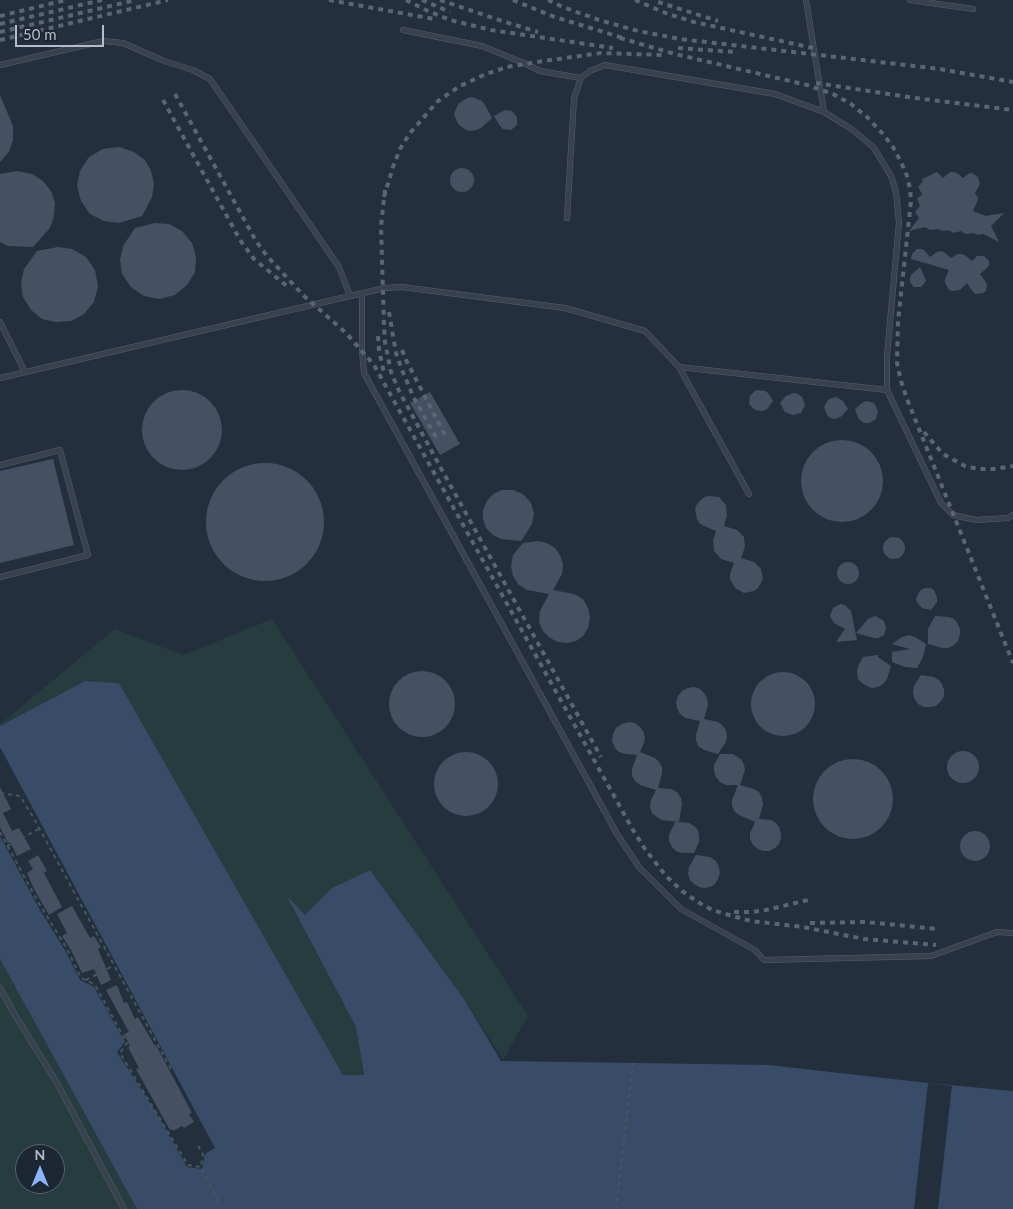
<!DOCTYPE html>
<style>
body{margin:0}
#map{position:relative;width:1013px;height:1209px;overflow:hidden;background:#242f3e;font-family:Lato,sans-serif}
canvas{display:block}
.north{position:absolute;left:15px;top:1144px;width:50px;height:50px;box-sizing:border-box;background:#1d2633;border:1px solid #59626f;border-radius:50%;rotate:0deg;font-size:14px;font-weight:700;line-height:20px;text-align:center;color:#b4bcc9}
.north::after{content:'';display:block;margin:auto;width:18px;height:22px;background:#8ab4f8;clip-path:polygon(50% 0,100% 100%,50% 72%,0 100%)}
.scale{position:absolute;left:15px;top:25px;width:89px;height:22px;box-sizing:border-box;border:2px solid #b4bcc9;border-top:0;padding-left:6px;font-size:15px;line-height:18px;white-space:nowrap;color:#b4bcc9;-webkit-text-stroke:4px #1d2633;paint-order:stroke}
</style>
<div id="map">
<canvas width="1013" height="1209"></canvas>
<div class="north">N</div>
<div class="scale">50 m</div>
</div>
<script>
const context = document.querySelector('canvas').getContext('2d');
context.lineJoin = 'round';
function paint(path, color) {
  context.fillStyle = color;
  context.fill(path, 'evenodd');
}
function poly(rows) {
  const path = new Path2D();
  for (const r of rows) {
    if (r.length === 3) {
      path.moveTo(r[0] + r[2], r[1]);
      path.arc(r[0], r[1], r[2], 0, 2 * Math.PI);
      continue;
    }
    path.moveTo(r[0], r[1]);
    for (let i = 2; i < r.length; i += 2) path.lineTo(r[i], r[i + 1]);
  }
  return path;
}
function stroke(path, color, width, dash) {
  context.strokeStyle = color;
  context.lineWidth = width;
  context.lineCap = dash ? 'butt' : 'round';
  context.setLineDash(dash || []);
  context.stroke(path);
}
paint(poly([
 [272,619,528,1016,503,1060,464,999,370,870,332,888,305,916,287,898,356,1027,364,1076,343,1075,119,683,85,681,0,726,0,724,115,629,183,655],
 [0,959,137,1209,0,1209],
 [25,1154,55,1154,55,1184,25,1184]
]), '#263c3f');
paint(poly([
 [85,681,119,683,343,1075,364,1075,356,1027,286,895,305,915,332,888,370,870,464,999,501,1061,769,1065,928,1083,1013,1091,1013,1209,137,1209,0,959,0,836,40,910,66,952,80,980,94,987,125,1042,117,1052,157,1114,187,1167,202,1169,205,1154,215,1148,0,747,0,726]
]), '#394c67');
paint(poly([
 [928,1083,952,1086,938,1209,914,1209]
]), '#242f3e');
paint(poly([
 [0,95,13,126,13,140,9,152,0,162],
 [472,97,482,101,485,105,492,118,481,128,476,130,471,131,466,130,458,124,454,114,458,104,467,98],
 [505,110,512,111,517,117,517,125,511,130,503,129,500,126,494,116],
 [119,147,134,152,145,160,151,171,154,184,152,197,142,216,119,223,104,221,90,214,81,201,77,186,80,171,89,157,103,149],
 [462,180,12],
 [17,171,32,174,43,181,51,191,55,203,54,216,50,228,33,247,8,246,0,242,0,174],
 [937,172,943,178,950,172,953,172,957,173,963,178,968,174,972,173,978,177,980,184,975,193,978,198,977,202,973,211,986,216,1004,213,991,226,999,242,983,234,978,235,974,233,966,234,961,231,954,233,948,230,943,231,938,229,930,230,925,227,909,231,919,218,915,212,920,206,917,199,922,194,918,187,923,181,922,179],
 [155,223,169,224,182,231,192,243,196,257,195,272,187,285,175,295,159,299,144,296,131,287,122,274,120,260,123,246,135,228],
 [58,247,72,249,86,257,95,270,98,286,94,302,84,314,71,321,56,322,42,319,31,310,23,297,21,283,24,269,37,251],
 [917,249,921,249,924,250,930,257,937,252,940,251,944,252,951,258,958,254,961,254,965,255,972,261,977,256,984,256,989,261,989,265,987,268,980,274,987,284,986,291,983,293,976,294,973,292,967,283,960,290,952,291,949,290,945,283,945,279,949,270,911,259,912,254],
 [920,267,925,278,926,281,921,287,914,287,910,282,910,279,911,275],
 [756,390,765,391,768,393,773,401,767,409,763,411,755,410,749,404,750,396],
 [182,430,40],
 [430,392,460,444,440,455,410,403],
 [794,393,798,394,802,397,805,405,801,413,793,415,785,412,780,403,786,396],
 [836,397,843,401,848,409,842,416,838,418,834,419,830,418,827,415,824,407,828,400,832,398],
 [866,401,874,403,878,411,876,419,869,423,864,423,861,421,858,418,855,409,862,403],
 [842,481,41],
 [53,459,74,545,0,563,0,471],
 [265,522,59],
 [502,490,513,490,523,494,531,503,534,513,532,524,521,541,501,539,493,535,486,528,483,519,483,510,487,501,493,494],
 [709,496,719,497,726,505,727,515,724,526,737,530,744,537,745,547,741,558,754,562,761,569,763,579,758,588,754,591,744,593,735,588,730,579,730,574,734,563,721,559,714,551,713,541,716,531,704,526,699,523,697,519,695,509,697,504,704,497],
 [894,548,11],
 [538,541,547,543,555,548,560,555,563,564,562,574,553,590,574,594,583,599,588,608,590,618,588,628,583,636,576,641,567,643,558,642,550,638,543,631,539,622,540,611,549,594,527,590,518,584,513,576,511,566,513,555,523,543],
 [848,573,11],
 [926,588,930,588,934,590,937,598,937,602,931,610,922,608,917,602,916,599,919,592,922,589],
 [840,604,845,605,851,611,857,640,836,642,845,629,834,623,830,616,833,608],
 [875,616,883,620,885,624,886,629,884,635,878,638,874,638,856,633,868,619],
 [935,616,949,617,954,619,958,624,960,629,960,634,958,641,954,645,948,648,942,648,928,644,928,629],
 [909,635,915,637,926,644,923,657,917,668,905,667,892,662,892,652,910,649,892,644,902,637],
 [878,655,878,657,891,666,887,679,883,684,878,687,872,688,867,686,862,683,858,679,857,672,858,666,863,657],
 [422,704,33],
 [783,704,32],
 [921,675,934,677,939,680,942,684,944,690,944,696,941,701,936,706,930,707,924,707,918,704,914,698,913,692,914,686],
 [694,687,700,689,704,693,707,698,708,704,704,719,718,722,722,725,726,730,727,736,726,742,718,754,704,750,698,746,696,740,696,735,700,721,685,718,680,714,677,708,676,702,678,696,682,691,688,688],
 [629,722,635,723,640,727,643,731,645,737,644,743,640,752,655,758,659,762,662,767,662,773,658,788,671,789,677,792,681,798,682,804,679,822,662,820,657,817,652,813,650,807,651,800,656,790,640,785,635,781,632,776,632,769,637,755,625,754,619,752,615,748,612,741,613,734,616,728,622,724],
 [963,767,16],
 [466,784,32],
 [720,754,733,754,742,760,744,765,745,770,740,785,754,789,759,792,762,798,763,804,759,819,771,820,776,823,779,827,781,833,781,838,779,844,775,848,769,851,763,851,758,849,753,845,750,839,750,833,755,822,739,815,734,811,732,805,732,800,738,785,726,785,720,782,716,777,714,771,714,765],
 [853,799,40],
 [0,787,11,809,3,813,12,831,19,828,31,849,17,856,10,842,8,843,0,827],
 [675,822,689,823,694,826,698,830,699,836,699,842,694,853,682,853,676,851,672,847,669,841,669,835],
 [975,846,15],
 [38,855,47,871,44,873,62,907,49,915,34,889,27,873,33,869,28,861],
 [696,855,710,857,716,861,719,867,720,873,718,879,715,884,710,887,704,888,699,887,694,884,690,880,688,874,689,867],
 [72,906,90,938,94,936,101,947,98,949,111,980,101,985,94,969,82,973,71,950,62,936,67,933,57,914],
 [117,985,124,1003,127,1002,135,1019,138,1017,155,1046,156,1045,192,1113,189,1114,194,1122,184,1128,182,1126,173,1131,172,1129,170,1130,136,1069,139,1068,128,1047,130,1046,124,1034,129,1032,106,990]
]), '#455162');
const lane = poly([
 [806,0,824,112],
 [910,0,973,9],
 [403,30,482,46,526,64,540,71,581,78],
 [0,65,103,41,123,43,164,61,193,70,210,79,339,267,350,296],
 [567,218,574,98,581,78,590,71,605,65,775,94,824,112,853,130,874,148,891,176,896,192,899,222,887,356,887,390,941,503,953,515,976,520,1008,518,1013,515],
 [362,293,362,351,364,373,617,834,639,867,681,909,755,950,764,960,931,956,997,932,1013,933],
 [0,322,25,372],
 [679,367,749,494],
 [0,378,350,296,385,288,402,287,565,308,645,331,679,367,887,390],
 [0,465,60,450,88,555,0,577],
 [0,988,15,1015,57,1083,124,1209]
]);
stroke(lane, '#565f6c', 6);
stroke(poly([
 [0,793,20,796,33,817,172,1071],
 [0,832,37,900,67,949,81,978,86,980,95,985,127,1043,120,1053,188,1165,201,1167,220,1206],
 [7,846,39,829],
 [86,980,113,966],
 [198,1146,203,1154,201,1167],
 [616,1209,633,1063]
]), '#44595c', 2, [4, 4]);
stroke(lane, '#38414e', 5);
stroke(poly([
 [329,0,434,19],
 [406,0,428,11,450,20,491,30,613,48],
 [422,0,450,12],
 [440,0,502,21,538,32],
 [513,0,552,16,626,39],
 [548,0,563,7,599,20,638,31,680,39,940,69,1013,82],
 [635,0,668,14,694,22,813,48],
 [658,2,718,21],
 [0,16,66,0],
 [0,24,102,0],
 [0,32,136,0],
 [620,38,675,54,807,85,833,94,851,104,867,117,883,134,893,147,901,162,907,176,910,189,911,201,898,322,897,363,901,381,907,399,1013,663],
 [0,40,168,0],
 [678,48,735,52],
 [816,83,915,98,1013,110],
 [175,94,256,241,267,256,303,295,346,333,374,365,633,830,645,849,666,876,682,891,698,902,712,910,729,915,751,921,803,927,864,939,936,945],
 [163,100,240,240,254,259,288,287],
 [385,190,381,226,384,326,385,342,391,372,399,391,443,472,601,757],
 [384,197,393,167,400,149,410,133,438,101,460,86,486,74,507,67,537,62,601,53,664,55],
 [389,312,396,353,402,370,413,396,438,441],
 [378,336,379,350,384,373],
 [402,350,406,360,446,437],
 [924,432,943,454,965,466,978,469,994,469,1013,466],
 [734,912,752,912,766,910,808,900],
 [810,923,866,922,937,929]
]), '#5a6575', 4, [5, 5]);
</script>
